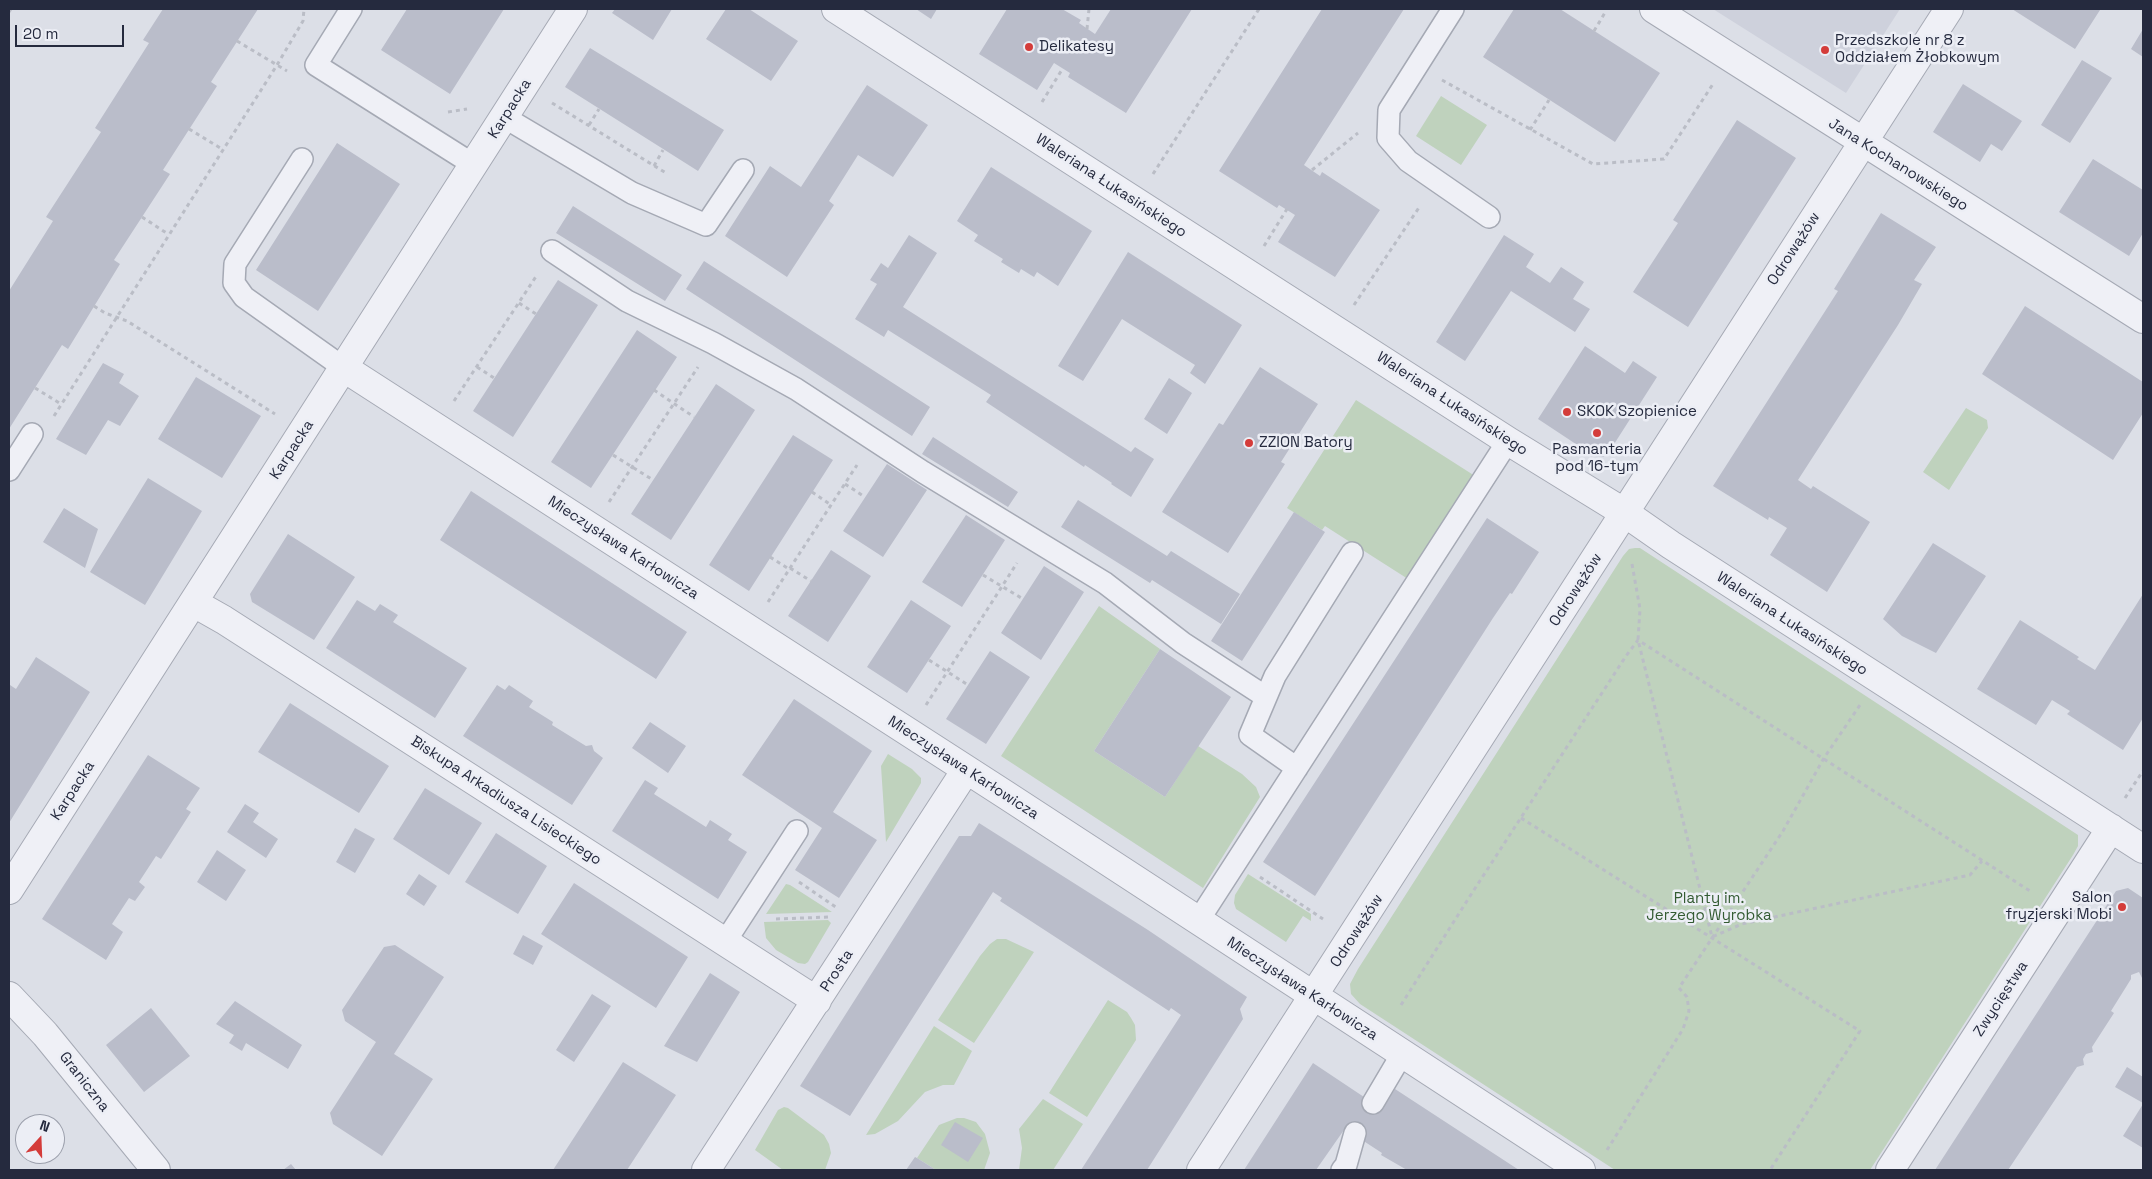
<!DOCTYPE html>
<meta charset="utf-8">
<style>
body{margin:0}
#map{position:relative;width:2152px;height:1179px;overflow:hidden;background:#dcdfe7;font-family:"Space Grotesk",sans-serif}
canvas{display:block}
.frame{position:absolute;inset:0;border:10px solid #252a3e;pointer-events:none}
.north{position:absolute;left:15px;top:1114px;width:50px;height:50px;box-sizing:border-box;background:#eceef5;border:1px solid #9ca0ac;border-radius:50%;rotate:20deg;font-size:14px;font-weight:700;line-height:20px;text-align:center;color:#252a3e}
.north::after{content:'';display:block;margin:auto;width:18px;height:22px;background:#d43c3a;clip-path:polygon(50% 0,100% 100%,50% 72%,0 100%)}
.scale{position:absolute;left:15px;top:25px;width:109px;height:22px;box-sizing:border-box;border:2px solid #252a3e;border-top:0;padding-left:6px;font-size:15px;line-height:18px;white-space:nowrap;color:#252a3e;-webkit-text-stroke:4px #eceef5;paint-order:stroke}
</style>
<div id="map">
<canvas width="2152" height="1179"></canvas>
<div class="frame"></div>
<div class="north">N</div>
<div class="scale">20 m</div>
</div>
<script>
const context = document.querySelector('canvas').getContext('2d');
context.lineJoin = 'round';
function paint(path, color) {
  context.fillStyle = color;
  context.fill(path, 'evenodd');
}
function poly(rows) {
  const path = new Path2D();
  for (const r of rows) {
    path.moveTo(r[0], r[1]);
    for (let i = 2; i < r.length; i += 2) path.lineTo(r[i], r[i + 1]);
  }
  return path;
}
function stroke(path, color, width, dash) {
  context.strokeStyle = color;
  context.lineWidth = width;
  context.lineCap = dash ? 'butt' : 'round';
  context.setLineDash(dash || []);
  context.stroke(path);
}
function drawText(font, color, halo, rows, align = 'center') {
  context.font = font + ' "Space Grotesk",sans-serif';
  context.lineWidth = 5;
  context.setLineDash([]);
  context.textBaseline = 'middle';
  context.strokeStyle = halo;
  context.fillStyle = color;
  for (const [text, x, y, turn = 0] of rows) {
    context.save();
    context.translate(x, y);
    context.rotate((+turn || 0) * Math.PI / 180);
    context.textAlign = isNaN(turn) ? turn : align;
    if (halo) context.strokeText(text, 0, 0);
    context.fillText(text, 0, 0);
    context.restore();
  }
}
paint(poly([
 [1713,9,1900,9,1846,93]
]), '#ced1dc');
paint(poly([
 [1441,96,1487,125,1461,165,1416,136],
 [1356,400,1475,476,1408,579,1325,526,1322,530,1287,508],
 [1966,408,1987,420,1988,428,1949,490,1923,472],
 [1635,548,1640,548,2078,835,2078,846,2073,855,1870,1170,1615,1170,1360,1004,1351,994,1350,984,1358,969,1623,556,1629,549],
 [1099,606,1160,649,1094,751,1165,797,1198,746,1242,774,1256,787,1260,797,1203,888,1001,756],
 [888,754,912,769,921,778,921,783,886,842,881,766],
 [1248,874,1311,914,1311,921,1303,916,1286,942,1236,909,1234,903,1235,895],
 [786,884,790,885,832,912,766,914],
 [828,920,831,923,808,962,805,964,798,963,776,950,766,938,764,922],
 [997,939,1006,939,1034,952,974,1043,938,1020,980,956,990,944],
 [1108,1000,1127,1012,1131,1018,1135,1025,1136,1040,1087,1117,1049,1093],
 [934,1026,972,1051,954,1085,943,1085,925,1092,898,1121,875,1134,866,1135],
 [1043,1099,1083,1124,1053,1170,1019,1170,1022,1148,1019,1129],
 [784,1107,788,1108,824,1135,829,1144,831,1153,825,1170,783,1170,755,1150,778,1110],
 [957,1118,964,1118,976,1122,985,1134,990,1153,984,1170,936,1170,917,1158,939,1125]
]), '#bfd2bd');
paint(poly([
 [163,9,258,9,211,82,217,86,163,170,170,174,114,260,120,264,68,349,62,345,9,429,9,291,53,221,46,217,101,132,95,128,149,43,143,40],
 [407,9,504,9,450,94,381,50],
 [615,9,672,9,653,40,612,13],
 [726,9,749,9,798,41,771,81,706,39],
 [916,9,937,9,931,19],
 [1007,9,1062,9,1081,20,1079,23,1095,34,1111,9,1192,9,1126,113,1068,77,1070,73,1054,63,1037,90,979,54],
 [1322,9,1404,9,1304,165,1320,176,1322,172,1380,210,1335,277,1278,242,1295,215,1279,205,1277,208,1219,171],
 [1514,9,1560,9,1660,73,1615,142,1483,57],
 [2012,9,2098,9,2100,10,2075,49],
 [2143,29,2143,57,2131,49],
 [590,48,724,130,698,171,565,87],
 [2082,60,2112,78,2070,143,2041,125],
 [1963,84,2022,121,2002,151,1991,144,1980,162,1933,132],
 [867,85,928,125,893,177,858,155,829,201,834,205,787,277,725,236,770,166,801,187],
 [1737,120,1796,158,1688,327,1633,292,1678,223,1673,220],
 [337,143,400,184,318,311,256,270],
 [2093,159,2143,190,2143,233,2129,256,2059,212],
 [991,167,1092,231,1058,286,1037,272,1034,277,1021,269,1019,273,1001,262,1003,259,974,241,978,235,957,221],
 [573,206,682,275,665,301,556,233],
 [1881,213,1936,247,1914,280,1922,284,1898,325,1798,480,1811,489,1813,486,1870,522,1827,592,1770,555,1787,528,1769,517,1768,520,1713,486,1838,291,1834,289],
 [909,235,937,253,903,307,1131,452,1135,447,1154,459,1131,497,1111,484,1112,483,1085,465,1084,467,986,402,991,395,888,330,884,337,855,319,877,284,870,280,881,263,888,268],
 [1504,235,1534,254,1526,267,1550,283,1561,267,1584,282,1573,299,1590,309,1575,332,1511,291,1465,361,1436,342],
 [1128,252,1242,325,1205,384,1190,373,1195,365,1122,319,1083,381,1058,366],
 [704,261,930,407,912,436,686,289],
 [558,280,598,305,513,437,473,411],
 [2025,306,2143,382,2143,413,2113,460,1982,374],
 [637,330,677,357,591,488,551,462],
 [1585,346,1625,373,1633,361,1657,377,1609,452,1603,457,1594,456,1538,419],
 [103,363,124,374,119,383,139,396,120,426,108,420,86,455,56,439],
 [1260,367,1318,404,1281,462,1285,464,1228,553,1162,512,1219,423,1223,425],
 [196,377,261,416,222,478,158,439],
 [1169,378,1192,393,1167,434,1144,419],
 [716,384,755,410,671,540,631,514],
 [793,435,833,460,749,591,709,565],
 [933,437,1018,492,1008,507,922,454],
 [887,464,927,490,883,557,843,531],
 [148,478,202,511,145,605,90,572],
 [471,491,687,632,656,679,440,540],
 [1078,500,1167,556,1171,551,1240,594,1221,624,1152,580,1150,583,1061,527],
 [64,508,98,529,85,568,43,542],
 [1294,512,1325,532,1242,661,1211,641],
 [966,515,1005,540,962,607,922,582],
 [1487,518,1539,552,1512,594,1510,593,1493,618,1315,896,1263,862],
 [288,534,355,577,314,640,252,602,250,594],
 [1933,543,1986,576,1936,653,1902,636,1883,619],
 [831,550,871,576,828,642,788,616],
 [1044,566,1084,592,1041,660,1001,633],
 [2143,594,2143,718,2123,750,2067,714,2070,711,2052,700,2036,725,1977,689,2020,620,2079,657,2077,659,2095,670],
 [357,600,375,611,380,604,398,615,393,622,467,668,435,718,326,648],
 [911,600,951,626,907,693,867,667],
 [1160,649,1231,697,1165,797,1094,751],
 [990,651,1030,677,986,744,946,719],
 [36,657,90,692,9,823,9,687,10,685,16,689],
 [497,685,505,690,509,685,533,701,529,707,553,722,552,725,586,746,592,745,594,751,603,758,572,805,463,736],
 [794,699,872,751,833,812,877,840,839,898,795,870,822,828,742,775],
 [290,703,389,766,359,813,258,752],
 [650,722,686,746,668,773,632,748],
 [148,755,200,788,186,809,191,812,161,859,156,856,139,882,145,887,135,901,129,898,112,924,123,932,106,960,42,919],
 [645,780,658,788,654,794,706,827,710,820,732,834,728,840,747,852,718,899,612,831],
 [425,788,482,823,449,875,393,839],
 [245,804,259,813,253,822,278,839,266,858,227,832],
 [979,823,1148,930,1247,997,1240,1009,1243,1019,1147,1170,1081,1170,1181,1015,1171,1008,1169,1011,1000,901,1002,898,993,892,850,1116,800,1086,959,836,971,836],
 [355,828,375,839,355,873,336,862],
 [496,833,547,866,518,914,465,882],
 [217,850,246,870,226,901,197,882],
 [419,874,437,886,424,906,406,894],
 [574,883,688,957,656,1008,541,934],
 [2128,888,2143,898,2143,980,2139,972,2131,975,2131,979,2111,1011,2114,1013,2092,1047,2093,1052,2086,1054,2083,1059,2084,1065,2077,1067,2008,1170,1935,1170,2116,891],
 [523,935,543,946,533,965,513,954],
 [395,945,444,977,394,1054,433,1079,382,1156,333,1124,330,1113,376,1042,345,1021,342,1010,384,947],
 [710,973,740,992,697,1062,664,1046],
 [592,994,611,1006,574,1062,556,1050],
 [235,1001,302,1045,288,1069,246,1043,242,1051,229,1043,234,1035,216,1024],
 [151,1008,190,1056,144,1092,106,1045],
 [623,1062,676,1095,627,1170,553,1170],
 [1313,1063,1382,1109,1395,1089,1519,1170,1407,1170,1381,1155,1382,1153,1362,1140,1363,1138,1346,1127,1316,1170,1244,1170],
 [2127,1067,2143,1077,2143,1103,2115,1087],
 [2143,1104,2142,1132,2143,1148,2123,1136],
 [955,1122,983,1138,968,1162,941,1145],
 [915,1157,917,1158,936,1170,906,1170],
 [291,1164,296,1170,283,1170]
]), '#babdca');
const lane = poly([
 [351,9,316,65,474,165],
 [1453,9,1389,110,1388,138,1408,161,1489,217],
 [504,117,632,193,706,225,743,170],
 [302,159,235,264,234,283,244,297,344,368],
 [552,251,627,301,713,343,796,389,923,472,1105,583,1183,643,1266,697],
 [9,470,32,434],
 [1297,768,1250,735,1275,676,1352,553],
 [1198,921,1508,441],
 [725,942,797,831],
 [1373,1103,1402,1054],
 [1342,1170,1346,1165,1355,1133]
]);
const street = poly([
 [836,9,1508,441,1625,513,1671,545,2143,849],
 [1654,9,2143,319],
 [344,368,1006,795,1581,1170],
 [194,603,224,620,817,1001],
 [9,890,573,9],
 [9,996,45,1034,156,1170],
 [706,1170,966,770],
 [1201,1170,1949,9],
 [1890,1170,2111,828]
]);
stroke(lane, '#a5a9b4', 24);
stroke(street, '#a5a9b4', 30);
stroke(poly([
 [9,12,11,9],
 [1087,29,1089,9],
 [1594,31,1606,11],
 [237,41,287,71],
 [1442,80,1593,164,1664,159,1713,84],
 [1042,102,1063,68],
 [552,103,666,173],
 [448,112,467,109],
 [589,125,599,109],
 [189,129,222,149],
 [1530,130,1549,100],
 [654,166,663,150],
 [1312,170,1358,133],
 [1153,174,1259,9],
 [142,217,168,234],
 [1264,246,1287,209],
 [519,303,536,314],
 [1354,305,1420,206],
 [94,306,105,313,127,321,275,414],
 [477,367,494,378],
 [35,388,61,404],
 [654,390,694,417],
 [454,401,537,275],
 [54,416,277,65,303,21,304,9],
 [613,455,653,480],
 [845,484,865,497],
 [812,492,831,505],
 [609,502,698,367],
 [770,557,789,569],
 [1632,564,1640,609,1638,640,1712,937,1742,924,1970,875,1982,861],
 [790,568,811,581],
 [983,575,1023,599],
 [768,602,857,465],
 [929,660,968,685],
 [926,705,1017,563],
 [2125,798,2143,771],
 [1521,818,1860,1031,1770,1170],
 [1260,877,1323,919],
 [799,882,837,908],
 [776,919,830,917],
 [1401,1005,1472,893,1626,656,1638,640,2030,891],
 [1607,1150,1683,1029,1689,1011,1687,997,1679,988,1783,831,1824,758,1860,705]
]), '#babdc6', 3, [4, 4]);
stroke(lane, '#eff0f6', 21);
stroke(street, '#eff0f6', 28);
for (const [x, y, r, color] of [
 [1029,47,5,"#d43c3a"],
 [1825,50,5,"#d43c3a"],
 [1567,412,5,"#d43c3a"],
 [1597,433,5,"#d43c3a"],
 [1249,443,5,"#d43c3a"],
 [2122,907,5,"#d43c3a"]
]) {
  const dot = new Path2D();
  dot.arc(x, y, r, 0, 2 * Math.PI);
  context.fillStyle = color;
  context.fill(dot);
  stroke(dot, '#eceef5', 2);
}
drawText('15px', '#252a3e', '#eceef5', [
 ["Przedszkole nr 8 z",1835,41],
 ["Oddziałem Żłobkowym",1835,58],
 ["Delikatesy",1039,47],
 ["SKOK Szopienice",1577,412],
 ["ZZION Batory",1259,443],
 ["Pasmanteria",1597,450,"center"],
 ["pod 16-tym",1597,467,"center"],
 ["Salon",2112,898,"right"],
 ["fryzjerski Mobi",2112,915,"right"]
], 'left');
drawText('15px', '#252a3e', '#eceef5', [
 ["Karpacka",510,109,-58],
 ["Jana Kochanowskiego",1898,165,32],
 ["Waleriana Łukasińskiego",1111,186,33],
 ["Odrowążów",1794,249,-57],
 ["Waleriana Łukasińskiego",1452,404,33],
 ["Karpacka",292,450,-57],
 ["Mieczysława Karłowicza",623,548,33],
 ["Odrowążów",1576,590,-57],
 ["Waleriana Łukasińskiego",1792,624,33],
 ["Mieczysława Karłowicza",963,768,33],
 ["Karpacka",73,791,-57],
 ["Biskupa Arkadiusza Lisieckiego",506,801,33],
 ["Odrowążów",1357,931,-57],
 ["Prosta",837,971,-57],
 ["Mieczysława Karłowicza",1302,989,33],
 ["Zwycięstwa",2001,999,-57],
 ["Graniczna",84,1082,52]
]);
drawText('15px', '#335b32', '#eceef5', [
 ["Planty im.",1709,899],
 ["Jerzego Wyrobka",1709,916]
]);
</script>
